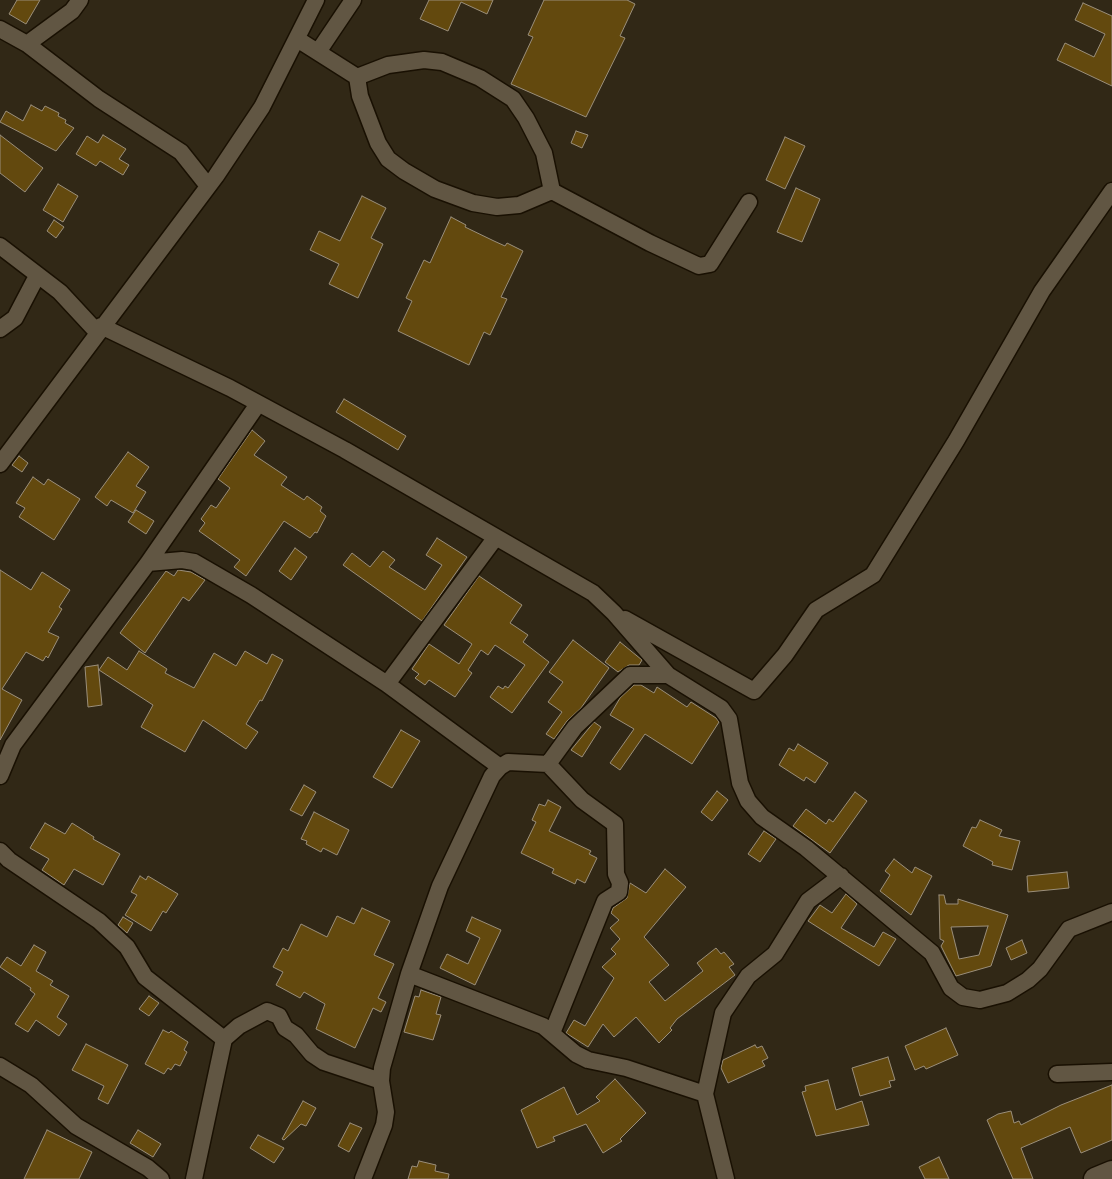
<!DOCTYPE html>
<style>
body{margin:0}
canvas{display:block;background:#312816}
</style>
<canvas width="1112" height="1179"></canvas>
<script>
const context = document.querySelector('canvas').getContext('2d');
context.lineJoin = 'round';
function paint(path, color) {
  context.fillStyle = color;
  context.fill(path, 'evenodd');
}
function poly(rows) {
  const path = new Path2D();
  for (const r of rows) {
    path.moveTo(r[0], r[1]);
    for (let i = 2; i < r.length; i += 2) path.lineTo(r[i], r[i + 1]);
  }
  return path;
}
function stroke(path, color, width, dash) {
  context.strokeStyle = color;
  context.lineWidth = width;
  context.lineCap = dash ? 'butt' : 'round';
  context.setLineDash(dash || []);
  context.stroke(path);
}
const building = poly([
 [17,0,40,0,26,24,9,14,17,0],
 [429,0,493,0,487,14,461,2,448,31,420,19,429,0],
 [544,0,627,0,635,4,620,36,625,38,586,117,511,84,533,37,528,35,544,0],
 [1083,3,1112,16,1112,86,1057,60,1065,43,1094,57,1105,34,1075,20,1083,3],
 [31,105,42,111,45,106,59,113,58,116,66,120,65,123,74,128,56,151,0,122,6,111,23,121,31,105],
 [576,131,588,135,582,148,571,143,576,131],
 [0,135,43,168,25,192,0,173,0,135],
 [103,135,126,149,119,159,129,165,123,175,100,161,96,166,76,154,87,136,98,143,103,135],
 [785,137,805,146,785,189,766,180,785,137],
 [58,184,78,196,63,222,43,210,58,184],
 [796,188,820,199,802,242,777,232,796,188],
 [362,196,386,208,371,238,383,244,358,298,329,284,339,264,310,250,319,231,340,241,362,196],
 [451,217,466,225,465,227,494,241,505,246,507,243,523,251,501,297,507,299,490,335,484,332,469,365,398,331,412,301,406,298,424,260,430,263,451,217],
 [54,220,64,227,56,238,47,231,54,220],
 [344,399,406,436,398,450,336,412,344,399],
 [252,430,265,441,254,455,287,477,281,485,304,500,307,496,322,507,320,511,326,516,317,533,315,532,310,538,284,521,246,576,234,567,240,560,199,531,205,523,201,519,211,505,216,508,230,488,218,479,252,430],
 [128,452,149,467,136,486,146,492,133,513,111,500,107,506,95,497,128,452],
 [19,456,28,463,22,472,12,465,19,456],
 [33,477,44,485,48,479,80,499,54,540,19,517,25,508,16,503,33,477],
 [136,510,154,521,146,534,128,522,136,510],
 [437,538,467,557,422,621,343,565,352,553,370,567,383,551,395,560,389,567,425,590,442,565,426,555,437,538],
 [295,548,307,557,291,580,279,571,295,548],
 [0,570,31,590,42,572,70,590,59,607,62,609,48,632,59,637,48,658,46,656,43,661,26,652,2,689,22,700,0,740,0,570],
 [178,570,191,572,205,580,189,601,183,597,145,653,120,633,166,571,174,576,178,570],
 [479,576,522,605,510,623,528,635,523,642,549,662,512,713,490,697,498,686,503,689,505,686,508,688,525,665,495,645,488,655,481,650,468,670,472,673,455,697,429,680,425,685,415,678,419,674,412,669,429,644,459,664,472,644,444,625,479,576],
 [573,640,609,668,581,708,567,721,554,739,546,734,562,712,548,702,563,682,549,672,573,640],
 [620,642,642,660,639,665,629,665,618,672,605,662,620,642],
 [139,651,167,669,165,673,194,688,214,653,236,666,245,651,267,664,272,654,283,660,262,701,260,700,246,724,258,732,246,749,203,720,185,752,141,727,153,705,99,670,108,657,127,670,139,651],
 [98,665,102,705,88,707,85,667,98,665],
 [634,685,641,685,654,693,657,687,687,707,691,702,716,718,719,722,692,764,645,734,620,770,610,763,634,729,610,715,620,698,634,685],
 [594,722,601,727,582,757,571,750,594,722],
 [401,730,420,741,392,788,373,777,401,730],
 [798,744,828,763,815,783,806,777,804,781,779,765,789,748,794,751,798,744],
 [304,785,316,792,302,816,290,810,304,785],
 [717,791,728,800,712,821,701,812,717,791],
 [855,792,867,801,830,853,793,826,806,809,826,824,829,819,833,822,855,792],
 [548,800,561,807,549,831,591,851,589,854,597,858,585,883,577,879,575,884,552,873,554,869,521,853,536,822,532,820,539,804,545,806,548,800],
 [314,812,349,830,337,855,323,848,321,852,306,844,307,841,301,839,314,812],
 [980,820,1002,830,999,836,1020,841,1012,870,992,865,993,862,963,846,972,827,976,828,980,820],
 [45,823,65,834,72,823,94,837,93,839,120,854,103,885,74,869,64,885,42,870,49,859,30,848,45,823],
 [764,831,776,839,760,862,748,854,764,831],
 [894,859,912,873,915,867,932,876,911,915,880,891,890,875,885,871,894,859],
 [665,869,686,887,644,937,669,965,649,982,665,1001,703,971,697,963,716,948,721,954,724,952,734,964,729,967,735,975,677,1019,670,1028,672,1030,659,1043,636,1017,614,1037,603,1024,588,1047,566,1033,574,1020,585,1026,614,978,602,967,616,954,611,949,620,939,610,928,619,920,611,913,613,908,627,898,630,883,646,893,665,869],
 [1067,872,1069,888,1028,892,1027,876,1067,872],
 [140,876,146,880,148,876,178,894,166,913,163,911,151,931,125,915,137,895,131,892,140,876],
 [846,894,857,904,841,928,874,947,883,932,896,939,879,966,808,921,820,905,832,913,846,894],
 [939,895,944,895,946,904,958,904,958,899,1008,915,991,966,956,976,941,946,944,941,940,939,939,895],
 [988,926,979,955,959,959,951,927,988,926],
 [362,908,390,921,374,955,394,964,378,998,386,1002,381,1012,373,1008,355,1048,316,1029,325,1004,304,992,300,998,276,985,283,972,273,967,283,948,288,951,301,924,327,937,337,916,354,924,362,908],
 [123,917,133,923,127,933,118,925,123,917],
 [472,917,501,930,475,985,440,968,447,954,468,964,480,938,466,931,472,917],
 [1022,940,1027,953,1011,960,1006,948,1022,940],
 [34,945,46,952,36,971,53,981,50,985,69,996,57,1017,67,1024,59,1036,36,1020,28,1032,15,1024,35,994,30,990,31,988,0,967,7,957,21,966,34,945],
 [421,990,441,997,436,1014,441,1015,433,1040,404,1032,415,996,419,997,421,990],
 [149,996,159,1003,149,1016,139,1009,149,996],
 [946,1028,958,1055,926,1069,924,1066,915,1070,905,1046,946,1028],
 [163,1030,169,1033,171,1031,188,1042,184,1050,187,1052,180,1066,175,1064,171,1070,168,1068,164,1074,145,1064,163,1030],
 [86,1044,128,1065,108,1104,98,1099,104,1086,72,1070,86,1044],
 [755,1045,757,1048,762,1046,768,1058,762,1061,765,1066,728,1083,721,1068,723,1060,755,1045],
 [888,1057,895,1080,889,1081,891,1087,860,1096,852,1068,888,1057],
 [615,1079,646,1113,620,1139,622,1141,603,1153,586,1124,553,1137,555,1141,537,1148,521,1110,564,1087,577,1115,600,1101,596,1097,615,1079],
 [828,1080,836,1110,862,1101,869,1125,816,1136,802,1092,806,1091,805,1086,828,1080],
 [1112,1085,1112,1140,1081,1153,1070,1127,1021,1148,1033,1179,1013,1179,987,1120,998,1114,1011,1111,1014,1123,1019,1121,1021,1125,1061,1105,1112,1085],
 [303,1101,316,1108,306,1126,301,1124,284,1140,282,1139,303,1101],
 [350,1123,362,1128,349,1152,338,1146,350,1123],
 [47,1130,92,1152,79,1179,24,1179,47,1130],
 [138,1130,161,1144,153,1157,130,1143,138,1130],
 [258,1135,284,1148,274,1163,250,1148,258,1135],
 [939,1157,949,1179,925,1179,919,1167,939,1157],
 [419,1161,436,1165,435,1171,449,1174,448,1179,408,1179,412,1166,417,1167,419,1161]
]);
paint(building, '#63490e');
stroke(building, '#9a8e7a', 1);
const minor = poly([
 [0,29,27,44,72,11,80,0],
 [297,39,357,77],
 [27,44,99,99,181,152,208,186],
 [318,52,353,0],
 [357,77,388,65,424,60,442,62,480,78,513,99,526,118,544,153,552,191,650,243,699,266,710,264,749,202],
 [357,77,360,96,378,143,388,159,404,171,435,189,473,203,497,207,519,205,552,191],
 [0,246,60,292,98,333],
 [101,326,230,388,345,450,593,593,614,613,668,675,721,708,729,719,740,783,748,801,762,817,806,848,932,953,951,988,963,997,980,1000,1007,993,1028,980,1040,969,1069,929,1112,912],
 [0,329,15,318,37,276],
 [0,464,216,176,262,107,316,0],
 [148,563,182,560,194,562,251,595,387,684,500,767],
 [625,619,754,691,785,655,816,610,873,575,956,441,1042,291,1112,191],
 [387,684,496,537],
 [548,764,582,800,615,824,616,874,620,883,619,892,605,901,552,1033],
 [0,776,13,745,148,563,258,404],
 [0,851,9,860,99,921,127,947,145,977,224,1039,239,1026,267,1011,279,1016,285,1028,296,1035,312,1054,324,1062,381,1081],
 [409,974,543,1026,576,1054,588,1060,626,1068,705,1094],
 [0,1066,31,1085,76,1126,148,1168,161,1179],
 [1057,1074,1112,1072],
 [194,1179,224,1039],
 [363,1179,384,1125,386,1112,381,1081,382,1068,409,974,440,886,492,776,500,767,508,762,548,764,575,727,630,675,668,675],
 [726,1179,705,1094,723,1013,748,976,775,954,808,901,841,876]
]);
const secondary = poly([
 [1095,1179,1112,1172]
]);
stroke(minor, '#191002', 19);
stroke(secondary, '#191002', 25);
stroke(minor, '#615643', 16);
stroke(secondary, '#615643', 22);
</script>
